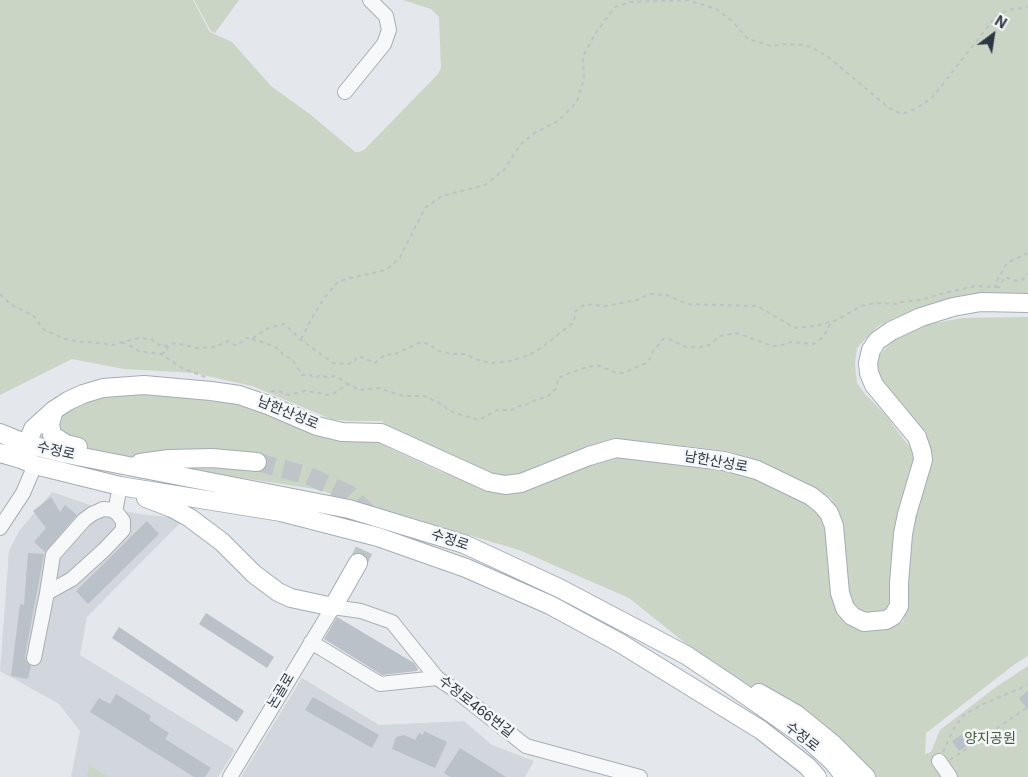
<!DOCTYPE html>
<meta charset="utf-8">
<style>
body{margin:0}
#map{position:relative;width:1028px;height:777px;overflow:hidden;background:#e4e7eb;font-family:Inter,sans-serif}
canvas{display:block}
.north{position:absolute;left:968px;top:10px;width:50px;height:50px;-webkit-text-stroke:4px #f4f6f8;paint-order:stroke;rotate:31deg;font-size:14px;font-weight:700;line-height:20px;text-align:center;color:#2c3743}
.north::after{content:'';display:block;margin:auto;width:18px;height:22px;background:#2c3743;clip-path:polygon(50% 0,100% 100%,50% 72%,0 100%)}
</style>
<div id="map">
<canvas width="1028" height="777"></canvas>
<div class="north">N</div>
</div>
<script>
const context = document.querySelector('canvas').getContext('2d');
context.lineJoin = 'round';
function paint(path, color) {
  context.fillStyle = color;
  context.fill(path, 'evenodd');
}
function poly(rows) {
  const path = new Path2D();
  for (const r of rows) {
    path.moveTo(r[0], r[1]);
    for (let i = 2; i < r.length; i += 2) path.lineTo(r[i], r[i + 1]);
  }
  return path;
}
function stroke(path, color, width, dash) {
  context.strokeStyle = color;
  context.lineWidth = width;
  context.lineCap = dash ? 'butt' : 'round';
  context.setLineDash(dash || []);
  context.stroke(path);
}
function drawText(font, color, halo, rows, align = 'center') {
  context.font = font + ' Inter,"Noto Sans KR",sans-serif';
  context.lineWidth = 5;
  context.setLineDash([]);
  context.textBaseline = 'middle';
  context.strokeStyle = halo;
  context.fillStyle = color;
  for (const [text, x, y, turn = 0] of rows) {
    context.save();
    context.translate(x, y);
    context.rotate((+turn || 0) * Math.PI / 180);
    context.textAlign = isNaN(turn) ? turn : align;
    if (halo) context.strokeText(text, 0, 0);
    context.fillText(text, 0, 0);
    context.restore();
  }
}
paint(poly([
 [52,492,96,507,147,515,185,518,87,617,80,655,235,750,218,777,71,777,80,731,59,704,0,671,9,551,19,531],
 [302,678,379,725,464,721,492,745,534,761,525,777,241,777]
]), '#d2d7dd');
paint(poly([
 [0,0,193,0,210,32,232,42,271,86,311,115,355,152,359,152,364,150,438,74,441,68,439,17,431,9,403,0,1028,0,1028,297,941,304,900,316,878,326,857,348,855,364,857,383,865,394,885,414,911,449,914,462,897,520,892,553,894,587,889,614,871,617,859,611,852,604,848,589,836,509,831,498,762,462,728,451,621,439,601,445,533,473,500,477,443,456,389,430,382,421,347,421,331,419,252,386,194,373,124,369,72,359,0,395],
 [194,0,239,0,215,33,211,31],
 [1028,317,1028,656,1015,664,926,733,925,754,931,752,940,730,996,687,1028,666,1028,777,845,777,805,739,629,598,519,550,315,489,111,458,62,444,51,430,62,411,87,400,120,394,206,396,378,437,385,446,439,471,497,492,529,489,597,460,617,455,724,467,758,477,820,511,826,522,842,617,848,624,861,630,903,622,907,587,910,538,932,457,924,438,877,380,873,361,899,336,929,324,963,318],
 [89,765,109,777,87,777]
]), '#cbd5c5');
paint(poly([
 [51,497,60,512,65,505,77,515,45,552,34,542,46,528,33,511],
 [147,521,159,534,88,604,76,591],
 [28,553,44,554,25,656,26,661,31,666,28,679,11,676,20,604,24,605],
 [206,613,274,657,267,668,199,624],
 [337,617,414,663,418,669,417,671,382,675,324,639],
 [119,627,244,711,237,722,112,638],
 [1028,691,1028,710,1019,698],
 [116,694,151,716,149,720,169,733,165,739,211,768,205,777,194,777,90,712,99,698,110,704],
 [313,697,379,735,372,748,305,710],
 [972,728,979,738,959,751,952,741],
 [424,731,447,742,435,768,392,749,396,737,404,735,415,740,419,733,423,735],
 [460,748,506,777,450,777,444,773]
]), '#bbc1c8');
stroke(poly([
 [257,462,309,476,349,494,366,511,369,527,366,546,358,563]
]), '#bfc4c9', 18, [18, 9]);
const minor = poly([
 [345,92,384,44,389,30,386,16,370,0],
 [103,509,113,510,117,513,123,521,123,530,104,550,72,579,47,593,53,555,84,520,92,514,103,509],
 [115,512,120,486],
 [0,528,23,493,35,465],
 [311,642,380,684,437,678],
 [34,658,47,593],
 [939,761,950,777],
 [230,777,333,607,361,611,392,622,437,678,455,690,526,746,640,777]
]);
const major = poly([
 [54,410,50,424,52,435,66,444,78,447],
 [0,433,27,444,67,454,349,509,464,544,559,588,686,655,731,685,807,738,833,762,845,777],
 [0,453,21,459,35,465,120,486,281,512,378,537,466,568,550,605,620,643,761,730,807,766,817,777],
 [21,459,33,429,54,410,68,401,83,394,103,388,144,385,211,391,239,395,268,405,317,426,342,432,381,433,489,482,505,485,521,483,589,456,616,448,724,461,757,470,811,496,821,504,829,513,834,526,840,593,845,608,852,616,864,622,886,620,893,616,899,606,899,583,903,534,907,514,923,460,922,452,917,437,874,385,869,373,868,363,871,350,877,341,891,331,921,317,953,307,981,302,1028,303],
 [140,463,169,459,212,458,257,462],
 [146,498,172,508,190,518,222,542,254,574,278,592,291,598,333,607,358,563],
 [759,693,796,714,834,745,866,777]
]);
stroke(minor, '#a9afb5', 16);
stroke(major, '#a3adb7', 20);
stroke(poly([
 [996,287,999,287,1005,277,1012,280,1021,281,1028,274],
 [0,294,10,304,34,316,43,329,65,339,83,342,101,343,112,345,139,338,151,339,162,347,176,343,197,348,215,347,228,341,237,346,246,338,252,339,266,329,284,324,301,340,333,363,348,364,355,361,356,357,361,357,375,363,386,354,393,355,421,342,431,345,436,350,452,354,465,354,475,359,491,363,510,361,529,355,541,348,574,322,575,312,585,304,605,306,637,300,649,294,667,295,687,304,757,306,795,328,815,326,837,320,861,306,874,303,896,304,901,302,921,300,940,294,975,286,996,287,995,284,1007,263,1028,253],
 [252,339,273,346,280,350,283,355,292,359,302,375,310,375,314,378,321,375,326,377,336,376,348,384],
 [301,339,313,316,325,297,338,282,346,279,386,270,399,259,425,208,442,196,485,185,504,170,520,145,533,134,558,121,577,102,584,78,583,56,597,31,615,7,630,2,688,0,716,9,731,20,748,39,771,46,783,44,802,45,811,47,827,56,889,108,902,114,915,109,932,98,996,16,1008,10,1028,7],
 [122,342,133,347,138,351,161,354,182,368,205,377],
 [161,354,167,351,168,346],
 [271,391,283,392,288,395,305,391,320,393,325,395,333,394,348,384,353,386,358,390,379,388,403,396,424,396,443,405,447,409,455,413,479,420,497,410,512,410,519,406,524,406,537,399,547,397,556,389,558,378,580,369,597,365,614,372,623,373,639,366,646,363,652,356,653,351,663,339,669,339,686,347,701,347,709,345,720,336,737,333,772,346,779,346,791,342,814,344,824,336,831,322],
 [943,752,954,728,964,715,981,705,1028,685],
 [950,760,1028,707]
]), '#bec2c6', 2, [4, 4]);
stroke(minor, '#f7f8f9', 14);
stroke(major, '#fff', 18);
drawText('14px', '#2c3743', '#f4f6f8', [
 ["남한산성로",288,413,22],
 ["수정로",56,451,13],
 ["남한산성로",716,462,10],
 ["수정로",450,540,19],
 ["논골로",281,691,-59],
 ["수정로466번길",476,707,38],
 ["수정로",802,737,38]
]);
drawText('14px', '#445e3a', '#f4f6f8', [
 ["양지공원",990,739]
]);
</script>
